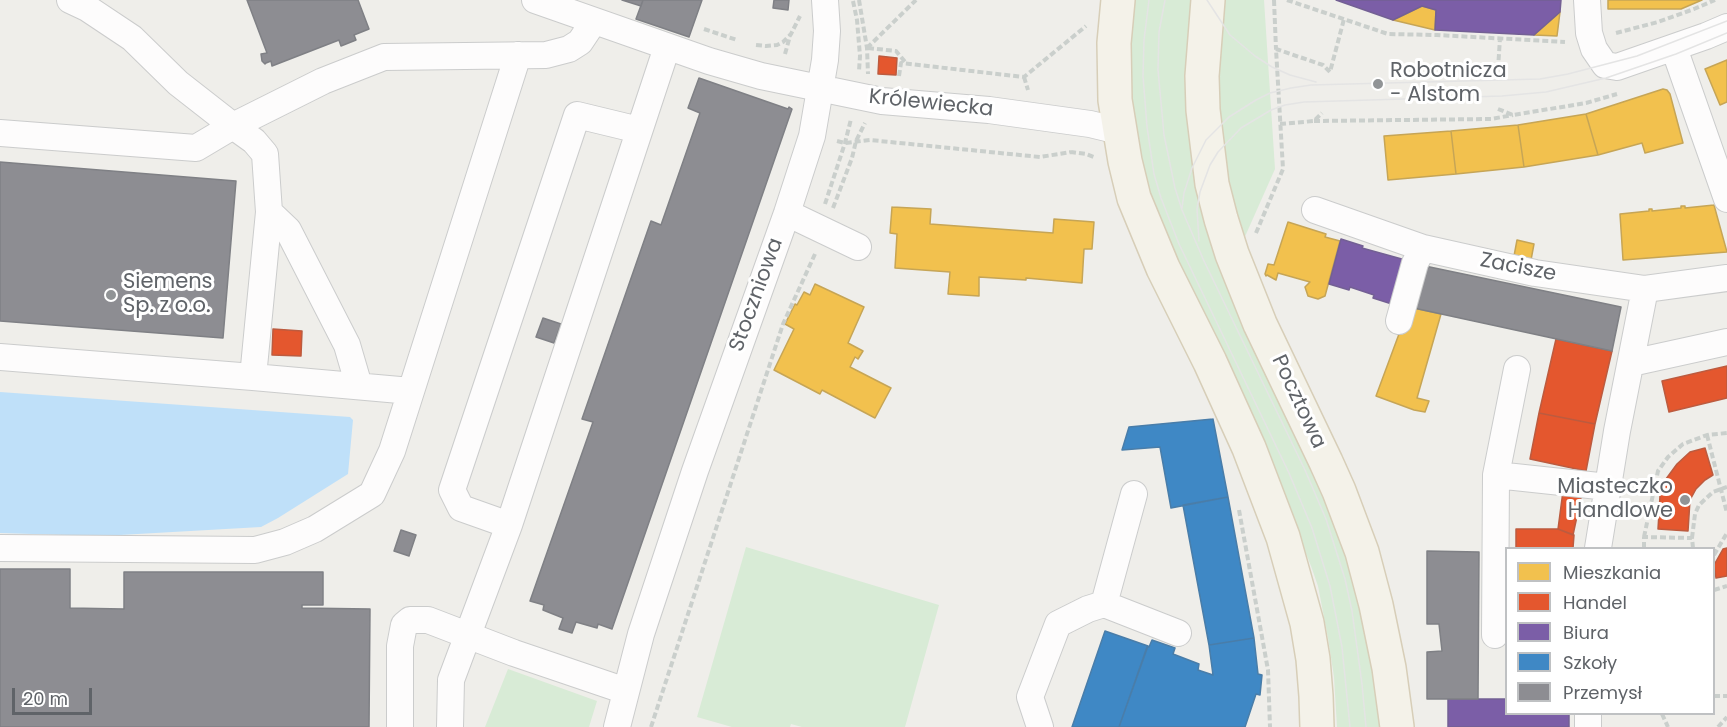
<!DOCTYPE html>
<meta charset="utf-8">
<style>
body{margin:0}
#map{position:relative;width:1727px;height:727px;overflow:hidden;background:#efeeea;font-family:Poppins,sans-serif}
canvas{display:block}
.legend{position:absolute;left:1505px;top:547px;width:210px;height:168px;box-sizing:border-box;background:#fff;border:2px solid #bfc1c3;margin:0;padding:8px 10px;list-style:none;font-size:18px;color:#5f6368}
.legend li{display:flex;align-items:center;gap:12px;height:30px}
.legend b{width:30px;border:2px solid #bfc1c3}
.scale{position:absolute;left:12px;top:688px;width:80px;height:27px;box-sizing:border-box;border:3px solid #5f6368;border-top:0;padding-left:8px;font-size:18px;line-height:21px;white-space:nowrap;color:#5f6368;-webkit-text-stroke:4px #fff;paint-order:stroke}
</style>
<div id="map">
<canvas width="1727" height="727"></canvas>
<ul class="legend">
<li><b style="height:16px;background:#f2c14e"></b>Mieszkania</li>
<li><b style="height:16px;background:#e4572e"></b>Handel</li>
<li><b style="height:16px;background:#7b5ea7"></b>Biura</li>
<li><b style="height:16px;background:#3f88c5"></b>Szkoły</li>
<li><b style="height:16px;background:#8d8d92"></b>Przemysł</li>
</ul>
<div class="scale">20 m</div>
</div>
<script>
const context = document.querySelector('canvas').getContext('2d');
context.lineJoin = 'round';
function paint(path, color) {
  context.fillStyle = color;
  context.fill(path, 'evenodd');
}
function poly(rows) {
  const path = new Path2D();
  for (const r of rows) {
    path.moveTo(r[0], r[1]);
    for (let i = 2; i < r.length; i += 2) path.lineTo(r[i], r[i + 1]);
  }
  return path;
}
function stroke(path, color, width, dash) {
  context.strokeStyle = color;
  context.lineWidth = width;
  context.lineCap = dash ? 'butt' : 'round';
  context.setLineDash(dash || []);
  context.stroke(path);
}
function drawText(font, color, halo, rows, align = 'center') {
  context.font = font + ' Poppins,sans-serif';
  context.lineWidth = 6;
  context.setLineDash([]);
  context.textBaseline = 'middle';
  context.strokeStyle = halo;
  context.fillStyle = color;
  for (const [text, x, y, turn = 0] of rows) {
    context.save();
    context.translate(x, y);
    context.rotate((+turn || 0) * Math.PI / 180);
    context.textAlign = isNaN(turn) ? turn : align;
    if (halo) context.strokeText(text, 0, 0);
    context.fillText(text, 0, 0);
    context.restore();
  }
}
paint(poly([
 [1132,0,1193,0,1190,122,1324,490,1362,602,1383,727,1337,727,1334,677,1328,638,1318,586,1311,566,1259,437,1170,252,1140,164,1128,87],
 [1221,0,1264,0,1275,169,1243,241,1229,195,1217,123,1219,14],
 [746,547,939,605,905,727,802,727,791,724,790,727,732,727,697,717],
 [508,669,597,701,589,727,485,727]
]), '#d8ebd6');
paint(poly([
 [0,392,350,417,353,420,348,474,278,518,261,527,67,538,66,535,0,533]
]), '#bfe0f9');
const homes = poly([
 [1608,0,1702,0,1681,9,1608,9,1608,0],
 [1422,6,1436,10,1435,30,1393,20,1422,6],
 [1560,12,1557,36,1534,35,1560,12],
 [1727,60,1727,102,1720,105,1705,69,1727,60],
 [1663,89,1667,90,1670,94,1683,143,1645,153,1642,143,1598,155,1586,114,1663,89],
 [1586,114,1598,155,1524,167,1518,125,1586,114],
 [1518,125,1524,167,1456,174,1451,131,1518,125],
 [1451,131,1456,174,1388,180,1384,136,1451,131],
 [1714,205,1727,252,1623,260,1620,214,1649,211,1649,209,1652,209,1652,211,1681,208,1681,206,1685,206,1685,208,1714,205],
 [892,207,931,209,930,224,1053,233,1054,219,1094,222,1092,249,1084,249,1082,283,1026,278,1026,280,979,277,979,296,948,294,950,272,895,268,897,234,890,233,892,207],
 [1288,222,1326,234,1325,237,1340,241,1325,296,1318,299,1308,296,1305,287,1310,282,1278,273,1276,280,1267,275,1266,276,1265,274,1268,264,1274,265,1288,222],
 [1517,240,1534,244,1531,260,1514,256,1517,240],
 [815,284,864,307,848,343,863,351,858,359,855,357,850,367,891,388,875,418,822,390,820,394,774,370,794,329,785,324,795,304,797,305,804,292,810,295,815,284],
 [1409,307,1441,314,1417,398,1429,401,1425,412,1414,410,1376,396,1409,307]
]);
paint(homes, '#f2c14e');
stroke(homes, '#c6a556', 1.5);
const shops = poly([
 [879,56,897,58,896,75,878,74,879,56],
 [273,329,302,331,301,356,272,355,273,329],
 [1556,339,1612,351,1595,424,1539,413,1556,339],
 [1727,366,1727,398,1669,412,1662,381,1727,366],
 [1539,413,1595,424,1586,471,1530,459,1539,413],
 [1705,448,1713,475,1705,480,1696,489,1690,500,1688,531,1658,529,1660,496,1666,479,1677,464,1690,452,1705,448],
 [1563,491,1582,493,1573,535,1558,529,1563,491],
 [1516,529,1558,529,1574,535,1573,548,1516,548,1516,529],
 [1727,548,1727,576,1716,578,1714,565,1723,549,1727,548]
]);
paint(shops, '#e4572e');
stroke(shops, '#bc5b3f', 1.5);
const offices = poly([
 [1336,0,1561,0,1560,12,1534,35,1435,30,1436,10,1422,6,1393,20,1336,0],
 [1341,239,1363,246,1362,248,1409,261,1395,305,1373,298,1374,295,1350,287,1349,290,1329,284,1341,239],
 [1448,699,1506,699,1506,714,1569,714,1569,727,1448,727,1448,699]
]);
paint(offices, '#7b5ea7');
stroke(offices, '#736094', 1.5);
const schools = poly([
 [1213,419,1228,497,1171,508,1160,447,1122,450,1129,427,1213,419],
 [1228,497,1254,638,1209,645,1183,505,1228,497],
 [1105,631,1148,646,1119,727,1072,727,1105,631],
 [1254,638,1258,674,1262,675,1260,695,1256,694,1245,727,1119,727,1147,647,1149,647,1152,640,1175,648,1173,654,1199,664,1198,670,1213,675,1209,645,1254,638]
]);
paint(schools, '#3f88c5');
stroke(schools, '#497da9', 1.5);
const industry = poly([
 [247,0,358,0,369,29,354,35,356,40,341,46,339,40,272,66,271,61,266,63,265,64,262,61,261,54,267,53,247,0],
 [622,0,643,0,641,6,622,0],
 [643,0,702,0,689,37,636,19,643,0],
 [774,0,789,0,788,10,773,8,774,0],
 [699,78,788,109,789,107,792,109,612,629,598,624,597,628,576,622,572,633,559,629,563,618,543,610,544,605,530,601,593,422,582,419,651,221,661,225,700,113,688,108,699,78],
 [0,162,236,181,223,338,0,321,0,162],
 [1425,266,1621,307,1612,351,1409,307,1425,266],
 [543,318,561,324,554,343,536,337,543,318],
 [401,530,416,535,409,556,394,551,401,530],
 [1427,551,1479,552,1478,699,1427,699,1427,652,1442,651,1439,624,1427,624,1427,551],
 [0,569,70,569,70,608,124,609,124,572,323,572,323,605,302,605,302,608,370,609,369,727,0,727,0,569]
]);
paint(industry, '#8d8d92');
stroke(industry, '#7f8085', 1.5);
const minor = poly([
 [70,0,87,8,132,38,178,83,233,126,323,81,384,57,546,55,569,49,580,42,594,21],
 [535,0,709,61,761,76,882,101,989,110,1090,124,1119,131],
 [1587,0,1589,33,1594,49,1605,65,1617,67,1706,36,1727,27],
 [1674,48,1727,199],
 [0,133,196,148,233,126,254,141,265,154,269,212,253,377],
 [1315,210,1423,248,1535,273,1645,289,1727,278],
 [269,212,288,230,347,345,359,386],
 [787,213,858,247],
 [1399,321,1415,263,1423,248],
 [0,357,253,377,411,391],
 [1631,363,1727,342],
 [1496,475,1608,487],
 [509,525,461,508,452,490,577,115,639,130],
 [0,548,255,550,285,542,315,529,372,494,392,451,518,55],
 [1598,548,1617,431,1645,289],
 [1104,604,1134,494],
 [1495,635,1496,475,1517,369],
 [1588,714,1588,727],
 [400,727,400,646,404,625,410,620,428,620,514,653,626,691],
 [450,727,451,680,509,525,667,47],
 [617,727,641,634,695,471,787,213,812,136,825,60,827,31,825,0],
 [1040,727,1030,697,1058,624,1088,609,1104,604,1178,633]
]);
const major = poly([
 [1118,0,1114,43,1115,100,1125,161,1134,198,1163,268,1210,362,1249,448,1283,537,1307,623,1313,659,1316,696,1317,727],
 [1208,0,1202,76,1203,110,1212,184,1221,219,1232,254,1260,324,1326,462,1339,491,1362,552,1376,605,1389,668,1397,727]
]);
stroke(minor, '#cbcccc', 28);
stroke(major, '#d7ceb8', 36);
stroke(poly([
 [859,0,867,48,868,74],
 [1274,0,1276,49],
 [1287,0,1388,34,1437,35,1565,42],
 [853,1,857,20,860,56,859,71],
 [704,29,737,40],
 [1616,33,1658,22,1694,9,1715,0],
 [756,45,766,46,777,45,783,42,791,34,800,16],
 [867,48,916,0],
 [868,48,896,51,906,63],
 [785,54,790,36],
 [1498,69,1500,38],
 [899,76,901,63,1024,77,1086,26],
 [1024,77,1028,90],
 [1498,109,1513,115,1586,103,1617,94],
 [1314,121,1491,119,1513,115],
 [1280,124,1314,121,1322,113],
 [837,141,845,143,870,140,1040,157,1071,152],
 [1071,151,1071,152,1086,154,1094,157],
 [825,204,845,143,851,119],
 [833,208,852,158,856,141,865,123],
 [1256,233,1283,169,1276,49,1323,65,1330,72,1344,19],
 [1707,435,1727,513],
 [1239,510,1268,670,1270,727],
 [1644,537,1658,471,1668,457,1683,444,1707,435,1727,433],
 [1692,538,1695,514,1699,505,1713,492,1727,487],
 [1644,548,1644,537,1692,538,1693,548],
 [1714,555,1727,533],
 [1714,590,1727,586],
 [1714,696,1727,696],
 [1662,714,1668,727],
 [651,727,783,324,815,254],
 [1718,727,1727,717]
]), '#cacfcc', 4, [6, 3]);
stroke(minor, '#fdfcfc', 26);
stroke(major, '#f4f2e9', 33);
stroke(poly([
 [1149,0,1144,40,1143,76,1147,127,1154,174,1161,198,1179,244,1289,473,1312,528,1330,586,1342,647,1350,727],
 [1165,0,1159,32,1158,70,1164,135,1175,188,1182,210,1204,261,1305,470,1326,519,1345,579,1352,611,1362,684,1366,727],
 [1207,0,1230,35,1255,56,1272,67,1290,75,1316,82],
 [1182,208,1184,193,1192,168,1206,140,1229,117,1256,100,1270,93,1291,88,1311,85,1540,79,1568,74,1637,56,1727,21],
 [1199,241,1197,209,1200,192,1210,165,1218,152,1241,128,1271,110,1285,105,1304,102,1502,96,1546,92,1606,78,1676,54,1727,33]
]), '#e4e4e4', 1.5);
for (const [x, y, r, color] of [
 [1378,84,6,"#919496"],
 [111,295,6,"#919496"],
 [1685,500,6,"#919496"]
]) {
  const dot = new Path2D();
  dot.arc(x, y, r, 0, 2 * Math.PI);
  context.fillStyle = color;
  context.fill(dot);
  stroke(dot, '#fff', 2);
}
drawText('21px', '#5f6368', '#fff', [
 ["Robotnicza",1390,72],
 ["- Alstom",1390,96],
 ["Siemens",123,283],
 ["Sp. z o.o.",123,307],
 ["Miasteczko",1673,488,"right"],
 ["Handlowe",1673,512,"right"]
], 'left');
drawText('21px', '#5f6368', '#fff', [
 ["Królewiecka",931,104,6],
 ["Zacisze",1518,268,11],
 ["Stoczniowa",757,295,-70],
 ["Pocztowa",1298,402,65]
]);
</script>
